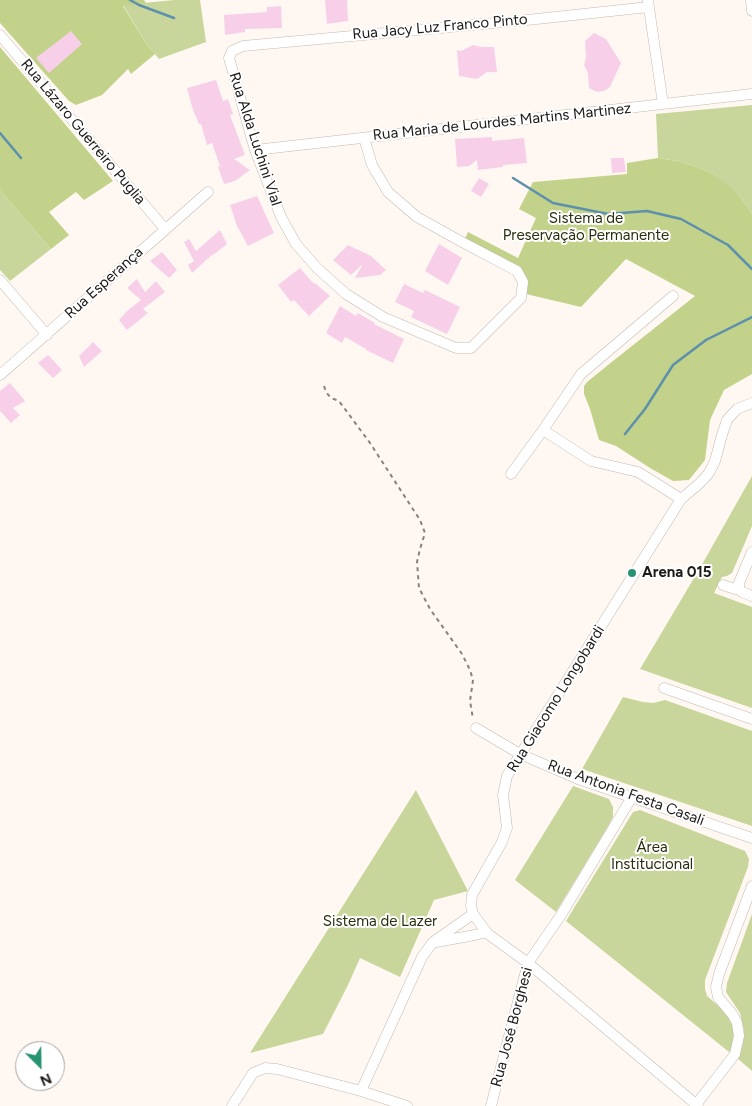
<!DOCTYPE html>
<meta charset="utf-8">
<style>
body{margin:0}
#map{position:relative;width:752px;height:1106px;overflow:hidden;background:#fff8f2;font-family:Figtree,sans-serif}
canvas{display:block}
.north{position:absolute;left:15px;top:1041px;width:50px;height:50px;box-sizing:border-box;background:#fff;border:1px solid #a5a3a2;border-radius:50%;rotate:157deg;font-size:14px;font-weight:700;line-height:20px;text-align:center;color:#1d1916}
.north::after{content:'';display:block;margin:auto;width:18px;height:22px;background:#289372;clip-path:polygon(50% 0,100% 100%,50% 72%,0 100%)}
</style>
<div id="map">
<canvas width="752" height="1106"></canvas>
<div class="north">N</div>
</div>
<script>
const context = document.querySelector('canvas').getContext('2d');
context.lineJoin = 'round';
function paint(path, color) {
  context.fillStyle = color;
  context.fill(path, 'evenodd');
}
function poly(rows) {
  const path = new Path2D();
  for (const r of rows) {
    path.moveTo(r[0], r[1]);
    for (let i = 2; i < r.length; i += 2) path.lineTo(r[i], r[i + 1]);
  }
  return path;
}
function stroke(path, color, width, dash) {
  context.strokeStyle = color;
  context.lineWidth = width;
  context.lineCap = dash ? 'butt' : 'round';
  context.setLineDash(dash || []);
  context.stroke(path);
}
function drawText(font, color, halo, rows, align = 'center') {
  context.font = font + ' Figtree,sans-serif';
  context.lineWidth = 4;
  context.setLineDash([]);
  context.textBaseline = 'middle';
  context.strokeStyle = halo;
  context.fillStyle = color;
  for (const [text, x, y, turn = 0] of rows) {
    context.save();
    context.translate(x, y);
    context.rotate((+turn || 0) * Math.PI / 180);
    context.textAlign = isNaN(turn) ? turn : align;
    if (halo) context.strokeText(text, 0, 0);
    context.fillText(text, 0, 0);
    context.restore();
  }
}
paint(poly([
 [174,0,200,0,206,42,159,59,145,42,123,5],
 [752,105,752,214,742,199,715,175,697,167,678,161,658,158,656,114],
 [0,190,51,249,10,281,0,270],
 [752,476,752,526,732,573,727,576,722,577,714,593,752,607,752,708,640,669,700,568],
 [623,697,643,702,653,703,665,700,752,731,752,826,582,769],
 [573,786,609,799,613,807,613,817,607,828,556,912,515,880],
 [416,790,468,891,434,900,400,977,360,958,348,985,323,1034,250,1053],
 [640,810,745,851,749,859,748,867,705,980,705,989,707,996,722,1009,728,1016,732,1025,734,1037,734,1045,729,1052,566,921,633,812],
 [752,914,752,1071,737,1058,743,1039,744,1031,740,1013,726,992,727,983]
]), '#c8d69b');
paint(poly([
 [0,0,144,0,146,3,123,6,145,42,155,54,131,74,128,69,102,95,76,105,69,101,0,23],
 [0,47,113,181,84,200,76,192,49,212,69,235,51,249,0,190],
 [658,158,678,161,697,167,715,175,731,188,742,199,752,214,752,374,724,390,710,420,705,460,689,480,673,481,650,468,616,446,599,440,590,409,584,394,584,386,587,382,613,361,695,296,626,259,581,307,526,294,527,278,519,267,465,239,468,232,518,258,536,218,519,209,533,182,627,174,627,163]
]), '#c2d28a');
stroke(poly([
 [130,0,139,5,174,18],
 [0,133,21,158],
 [513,178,553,203,608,214,647,211,681,219,728,245,752,269],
 [625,434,645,409,673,365,706,340,752,317]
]), '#5c90ac', 2.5);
paint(poly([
 [325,0,347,0,348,21,327,24],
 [281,6,282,28,245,29,245,32,225,35,224,15,267,12,267,7],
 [71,31,82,44,49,73,36,58],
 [594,33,606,39,621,63,610,87,604,91,597,92,589,88,588,73,584,65,586,57,585,41],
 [473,45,481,47,494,47,497,72,487,72,477,79,459,76,457,50,461,51],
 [216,80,223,101,228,99,233,114,230,115,245,155,234,159,250,170,235,181,224,184,218,167,220,166,212,143,207,145,201,124,199,124,193,110,187,88],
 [492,137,492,141,524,138,527,163,503,165,503,167,478,170,477,160,469,166,457,167,455,139],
 [611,158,624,158,626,172,612,173],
 [479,178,489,184,481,197,471,191],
 [257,196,274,233,248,246,237,226,230,205],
 [220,230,227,244,213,255,213,254,192,273,188,265,194,261,184,242,189,239,196,251],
 [439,244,462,258,448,285,425,271],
 [348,245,371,256,386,270,380,275,355,278,363,264,351,275,333,260],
 [162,252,177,270,169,278,150,261],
 [300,268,314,284,315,283,330,296,309,316,294,300,291,302,278,285],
 [137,279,145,292,156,281,165,292,143,309,148,313,127,330,119,320,127,311,141,300,127,288],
 [404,284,423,293,425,290,460,307,447,334,411,317,414,311,395,302],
 [340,306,356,316,358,313,375,323,374,324,404,339,393,363,366,350,366,349,345,337,342,343,326,333],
 [93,342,102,351,84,367,79,356],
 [48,355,62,370,53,378,38,363],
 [10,383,25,401,13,408,20,415,11,423,0,411,0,391]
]), '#f8cfe8');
const minor = poly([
 [751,0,752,11],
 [648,1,663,104],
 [0,35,165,229],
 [364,138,372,165,388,192,417,217,462,242,517,271,523,282,521,298,471,348,456,348,383,317,346,294,317,268,296,244,281,217,255,150,229,58,232,51,243,46,527,20,649,7],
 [255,150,752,94],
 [0,280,47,335],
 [0,375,208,192],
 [543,430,591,461,638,472,681,499],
 [511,474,543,430,581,374,673,296],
 [723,585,735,589,739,589,742,592,752,596],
 [739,589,739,583,752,552],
 [664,688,752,719],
 [476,728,520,754,578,779,752,838],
 [436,942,475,935,486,932],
 [361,1091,422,957,433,942,473,914],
 [232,1106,253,1073,265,1068,277,1069,361,1091,407,1106],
 [491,1106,528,963,561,915,632,797],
 [695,1106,735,1054,739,1036,737,1023,733,1015,718,997,716,987,719,974,752,886],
 [698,1106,528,963,488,934,473,914,471,906,472,895,502,842,507,828,503,795,507,776,681,499,700,483,709,473,715,461,722,435,727,420,737,409,752,403]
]);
stroke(minor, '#c3b8b0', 11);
stroke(poly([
 [324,386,326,392,331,398,339,401,370,443,420,520,425,533,420,549,417,562,419,588,430,609,462,654,470,670,473,680,470,701,473,719]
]), '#88827e', 2, [4, 4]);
stroke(minor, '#fff', 10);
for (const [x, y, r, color] of [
 [632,573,5,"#289372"]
]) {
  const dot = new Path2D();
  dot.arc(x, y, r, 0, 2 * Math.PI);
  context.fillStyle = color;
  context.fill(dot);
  stroke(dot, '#fff', 2);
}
drawText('15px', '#1d1916', '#fff', [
 ["Rua Jacy Luz Franco Pinto",440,27,-5],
 ["Rua Maria de Lourdes Martins Martinez",502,122,-6],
 ["Rua Lázaro Guerreiro Puglia",83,132,50],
 ["Rua Alda Luchini Vial",255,139,72],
 ["Rua Esperança",104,283,-42],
 ["Rua Giacomo Longobardi",556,699,-58],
 ["Rua Antonia Festa Casali",626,793,20],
 ["Rua José Borghesi",512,1027,-75]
]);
drawText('15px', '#292e0f', '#fff', [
 ["Sistema de",586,219],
 ["Preservação Permanente",586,236],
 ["Área",652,848],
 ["Institucional",652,865],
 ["Sistema de Lazer",380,922]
]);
drawText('bold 15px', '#1d1916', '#fff', [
 ["Arena 015",642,573]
], 'left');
</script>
